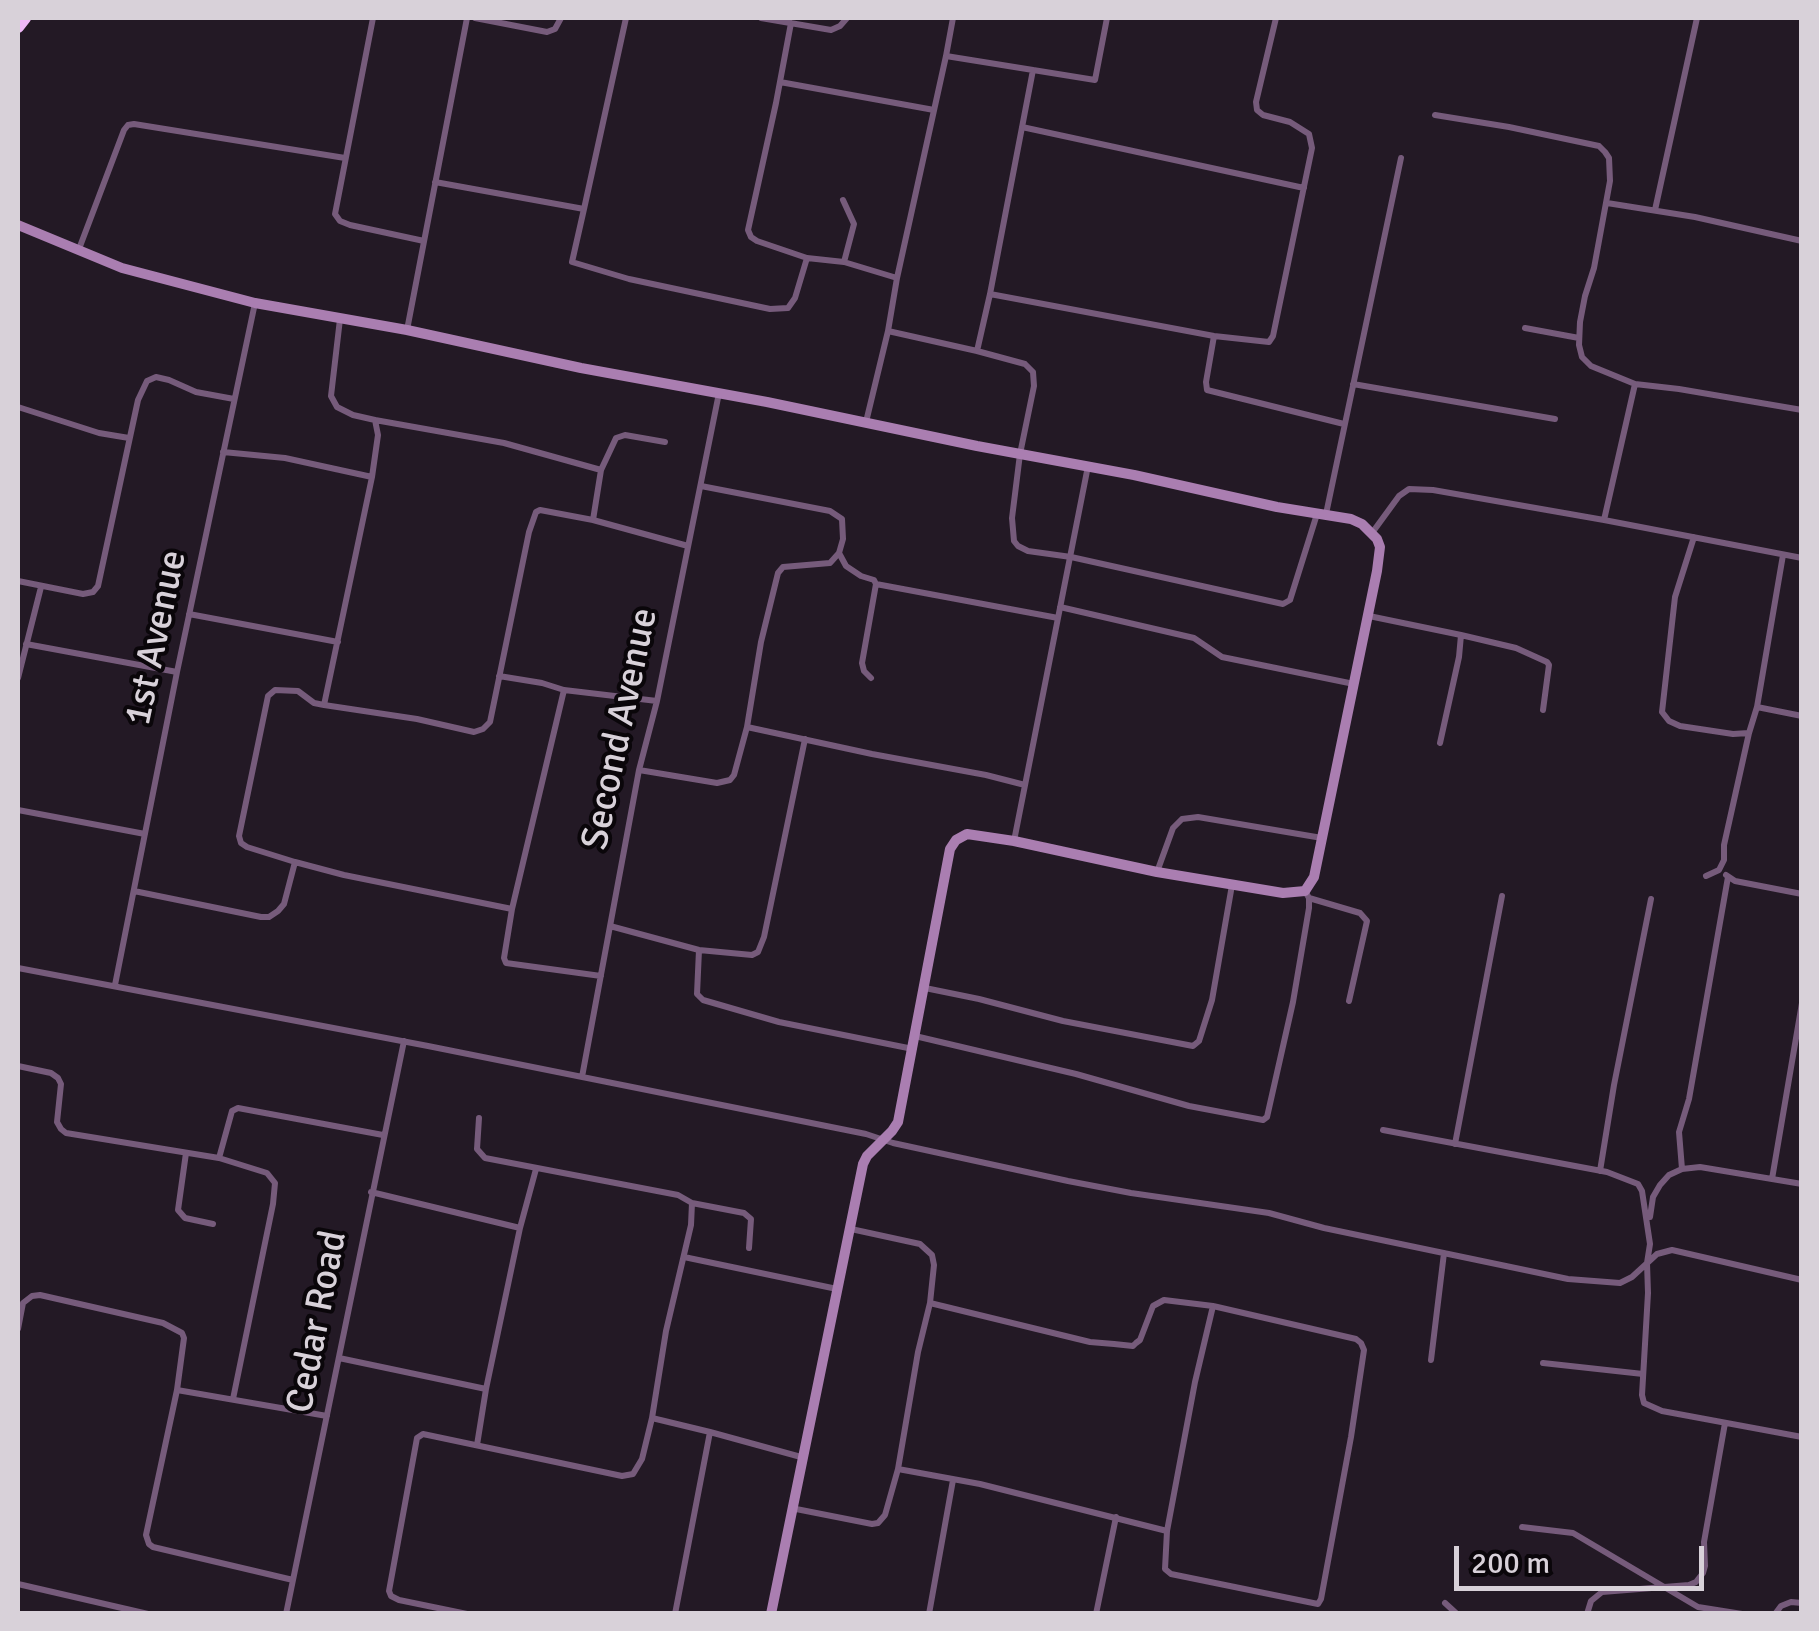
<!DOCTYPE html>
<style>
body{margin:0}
#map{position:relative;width:1819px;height:1631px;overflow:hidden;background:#231925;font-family:Signika,sans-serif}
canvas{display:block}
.frame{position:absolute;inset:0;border:20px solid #d8d1d9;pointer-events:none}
.scale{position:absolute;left:1454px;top:1546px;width:250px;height:45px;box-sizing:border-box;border:5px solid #d8d1d9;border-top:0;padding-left:12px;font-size:30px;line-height:35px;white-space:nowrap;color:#d8d1d9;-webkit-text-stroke:8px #0a060a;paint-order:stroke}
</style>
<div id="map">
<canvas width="1819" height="1631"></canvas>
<div class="frame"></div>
<div class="scale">200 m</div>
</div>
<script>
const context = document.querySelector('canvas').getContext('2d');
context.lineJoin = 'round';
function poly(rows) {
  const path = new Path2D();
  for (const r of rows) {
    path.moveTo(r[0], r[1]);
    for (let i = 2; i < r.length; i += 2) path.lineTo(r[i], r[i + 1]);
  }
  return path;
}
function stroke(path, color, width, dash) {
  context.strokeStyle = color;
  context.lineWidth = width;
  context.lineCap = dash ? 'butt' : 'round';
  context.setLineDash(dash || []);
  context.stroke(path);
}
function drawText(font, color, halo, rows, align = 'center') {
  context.font = font + ' Signika,sans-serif';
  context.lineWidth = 8;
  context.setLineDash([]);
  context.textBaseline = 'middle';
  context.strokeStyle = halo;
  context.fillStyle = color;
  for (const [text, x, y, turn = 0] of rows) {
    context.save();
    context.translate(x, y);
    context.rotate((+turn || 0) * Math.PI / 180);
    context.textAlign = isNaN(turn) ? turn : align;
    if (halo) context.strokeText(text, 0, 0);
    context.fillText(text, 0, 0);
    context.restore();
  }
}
stroke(poly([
 [373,18,335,214,340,221,350,225,424,241],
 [475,18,547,32,555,29,561,18],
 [761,18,831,30,840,26,847,18],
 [791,23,776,103,748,230,751,237,757,241,807,258,844,262,897,278],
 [1033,70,1095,80,1107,18],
 [780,82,934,110],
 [1435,115,1509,127,1599,146,1605,152,1609,158,1610,181,1594,268,1585,296,1580,322,1579,345,1582,357,1591,366,1635,384],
 [1022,127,1304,188],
 [435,182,584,209,626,18],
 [843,200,854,224,844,262],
 [1607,203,1695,217,1802,241],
 [584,209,572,262,629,279,770,309,788,308,795,298,807,258],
 [1655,210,1697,18],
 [79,249,124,130,128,125,134,124,345,158],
 [990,294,1214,336,1269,342,1273,336,1312,148,1309,134,1290,122,1263,115,1257,110,1256,102,1276,18],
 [1525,328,1579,338],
 [407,330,467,18],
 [888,331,977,351,990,294,1033,70,946,56],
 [1214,336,1206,382,1207,390,1344,424],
 [977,351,1025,364,1033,372,1034,386,1020,454,1012,518,1014,541,1018,546,1028,551,1071,557,1283,604,1290,600,1317,514],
 [1353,384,1555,419],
 [18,407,99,433,129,438],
 [375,420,504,443,601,470],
 [866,422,888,331,897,278,946,56,953,18],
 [223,452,285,458,372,477],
 [1326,514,1401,158],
 [593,520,601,470,616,438,625,435,665,442],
 [1604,520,1635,384,1679,389,1802,410],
 [1372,533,1399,496,1409,489,1433,490,1604,520,1802,558],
 [1694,537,1675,597,1662,712,1669,721,1680,726,1733,734,1749,733],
 [839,553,846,566,861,576,874,580,876,584,862,663,864,671,871,678],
 [18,581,83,594,93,592,98,586,138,400,147,381,156,377,169,380,196,392,234,399],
 [876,584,1058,618],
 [1060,607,1194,638,1222,657,1354,684],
 [189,614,338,642],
 [1369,616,1461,635,1459,657,1440,743],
 [1461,635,1516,648,1547,662,1549,665,1543,710],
 [26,644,177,672],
 [499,676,542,683,564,690],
 [18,678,41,587],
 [324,705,417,719,474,732,483,729,490,722,529,532,536,512,540,510,593,520,688,546],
 [1757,707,1802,716],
 [747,727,872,754,986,775,1025,785],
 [639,770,717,783,730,780,734,775,747,727,761,642,778,573,783,567,830,563,839,553,843,539,842,519,830,511,701,486],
 [18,810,145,834],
 [1014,841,1088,466],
 [295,862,344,875,512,909],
 [1157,872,1173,828,1182,819,1198,817,1322,838],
 [1726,875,1735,881,1802,894],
 [1706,876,1719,870,1724,860,1724,845,1749,733,1757,707,1783,555],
 [134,891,261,917,269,917,278,911,284,904,295,862,247,847,241,843,239,836,268,696,275,690,298,691,314,703,324,705,372,477,378,435,375,420,353,415,337,407,331,396,340,319],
 [1309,898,1360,913,1367,921,1349,1001],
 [610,926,699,950,752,955,758,952,764,937,805,739],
 [699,950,697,994,703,1000,779,1022,913,1049],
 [18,968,428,1046,866,1134,893,1143,1068,1181,1131,1193,1269,1213,1324,1228,1568,1279,1620,1283,1632,1277,1657,1254,1672,1250,1802,1280],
 [601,976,506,963,504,958,512,909,564,690,657,701],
 [115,985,177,672,255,303],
 [925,988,979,999,1063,1021,1193,1046,1199,1041,1212,1000,1232,885],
 [915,1036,1076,1074,1189,1106,1263,1120,1267,1117,1293,1002,1309,908,1309,898,1305,891],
 [18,1066,51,1073,58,1078,61,1084,57,1122,61,1129,66,1133,219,1158,232,1111,238,1108,383,1135],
 [582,1077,639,770,657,701,719,393],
 [479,1118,477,1149,485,1158,678,1195,692,1203,744,1213,751,1219,749,1248],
 [1383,1130,1607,1172,1638,1184,1642,1191,1650,1244,1647,1263,1648,1293,1642,1395,1644,1403,1662,1411,1802,1437],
 [1455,1144,1502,896],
 [186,1153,178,1210,185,1218,213,1224],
 [219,1158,267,1173,275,1183,273,1204,233,1399],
 [1682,1169,1679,1132,1689,1099,1728,877],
 [1600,1171,1614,1085,1651,899],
 [1772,1179,1802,1003],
 [371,1192,520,1228],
 [1650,1217,1653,1197,1660,1185,1669,1175,1682,1169,1700,1167,1802,1184],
 [684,1257,837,1289],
 [18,1329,23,1303,32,1296,40,1295,163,1323,182,1333,184,1338,177,1390,146,1535,149,1544,153,1547,293,1580],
 [339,1358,486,1389],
 [1431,1360,1444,1253],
 [1543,1363,1643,1374],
 [177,1390,327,1416],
 [652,1418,710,1432,801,1457],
 [477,1445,486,1389,520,1228,536,1169],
 [898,1469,980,1484,1167,1531,1165,1569,1171,1574,1318,1604,1321,1599,1351,1437,1364,1350,1361,1343,1356,1339,1213,1306,1164,1300,1153,1306,1140,1340,1136,1343,1133,1346,1114,1344,1090,1342,930,1303],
 [791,1508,872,1524,878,1523,885,1515,898,1469,918,1352,930,1303,934,1265,932,1255,920,1244,851,1229],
 [1522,1527,1573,1533,1698,1607,1742,1614],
 [1167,1531,1195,1382,1213,1306],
 [18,1584,148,1614],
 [1445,1603,1457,1614],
 [286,1614,404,1041],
 [467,1614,399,1600,391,1596,389,1591,417,1438,423,1434,622,1476,633,1474,642,1459,652,1418,666,1331,691,1225,692,1203],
 [675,1614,710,1432],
 [929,1614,953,1480],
 [1096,1614,1116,1517],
 [1587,1614,1591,1601,1602,1592,1689,1585,1696,1582,1703,1573,1705,1566,1704,1542,1725,1423],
 [1775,1614,1781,1606,1791,1602,1802,1603]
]), '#765b7b', 6);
stroke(poly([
 [18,225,122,268,255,303,407,330,581,368,767,402,977,446,1134,475,1277,507,1351,519,1362,524,1377,539,1380,547,1377,571,1314,877,1305,891,1283,893,1157,872,1014,841,967,834,956,840,950,849,898,1122,892,1131,867,1156,863,1164,771,1614]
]), '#aa7eb1', 10);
stroke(poly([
 [18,27,25,18]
]), '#efb8f8', 12);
drawText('38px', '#d8d1d9', '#0a060a', [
 ["1st Avenue",157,638,-78],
 ["Second Avenue",621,729,-78],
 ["Cedar Road",318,1322,-79]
]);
</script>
